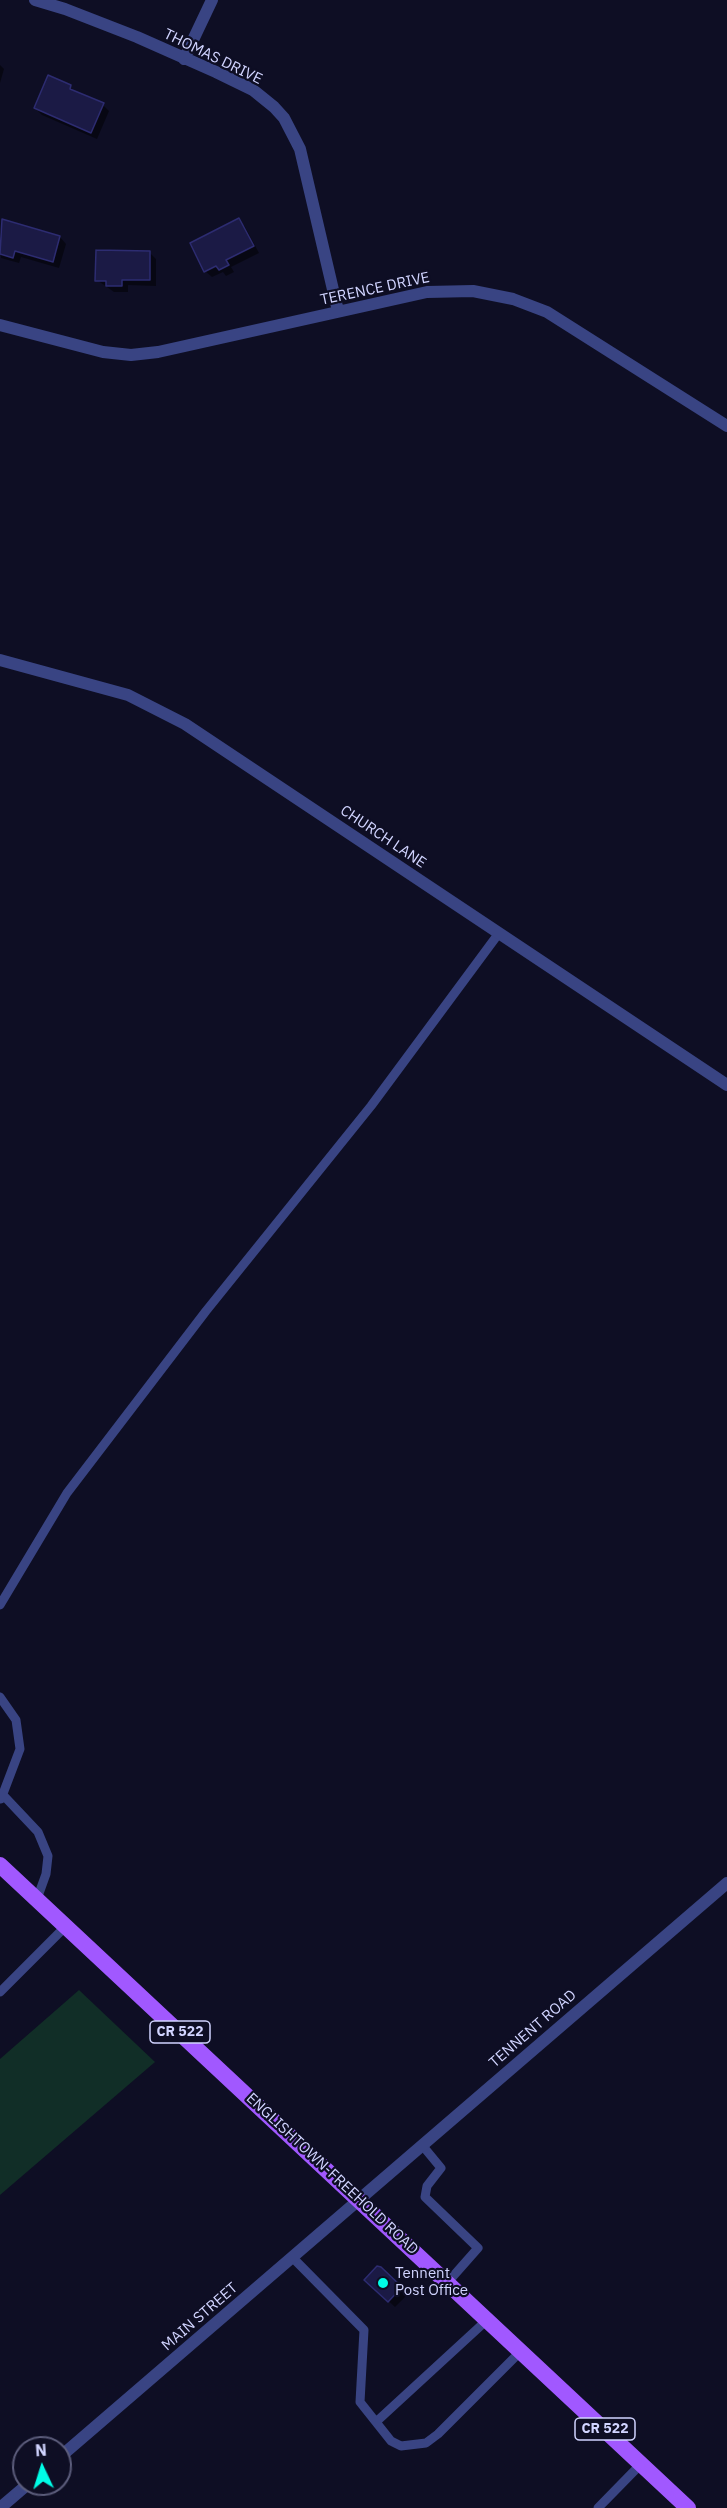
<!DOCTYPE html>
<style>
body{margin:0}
#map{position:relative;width:727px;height:2508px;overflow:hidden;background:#0e0e24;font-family:"IBM Plex Sans",sans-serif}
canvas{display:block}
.north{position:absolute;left:12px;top:2436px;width:60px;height:60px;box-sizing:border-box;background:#0e0e24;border:2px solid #5c5d7c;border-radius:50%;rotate:356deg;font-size:16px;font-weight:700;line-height:24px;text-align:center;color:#d1d4ff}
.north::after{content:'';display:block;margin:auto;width:21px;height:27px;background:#00fce6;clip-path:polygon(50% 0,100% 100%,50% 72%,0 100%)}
</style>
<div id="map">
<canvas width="727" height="2508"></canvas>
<div class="north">N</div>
</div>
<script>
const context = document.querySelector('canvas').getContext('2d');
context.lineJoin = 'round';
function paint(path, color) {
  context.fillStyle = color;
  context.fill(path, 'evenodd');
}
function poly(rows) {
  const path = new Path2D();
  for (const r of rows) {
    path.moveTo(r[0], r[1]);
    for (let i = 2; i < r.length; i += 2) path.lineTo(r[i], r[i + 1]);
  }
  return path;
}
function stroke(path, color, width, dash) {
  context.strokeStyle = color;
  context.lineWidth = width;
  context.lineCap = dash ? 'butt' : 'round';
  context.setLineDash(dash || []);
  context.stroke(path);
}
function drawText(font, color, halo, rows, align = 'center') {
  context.font = font + ' "IBM Plex Sans",sans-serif';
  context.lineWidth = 4.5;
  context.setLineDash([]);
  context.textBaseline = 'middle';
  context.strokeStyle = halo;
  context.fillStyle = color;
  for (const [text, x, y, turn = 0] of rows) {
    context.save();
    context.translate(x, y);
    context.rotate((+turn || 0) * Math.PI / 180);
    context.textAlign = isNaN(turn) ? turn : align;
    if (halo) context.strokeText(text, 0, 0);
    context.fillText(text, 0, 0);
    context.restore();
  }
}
paint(poly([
 [79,1990,155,2062,0,2195,0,2059]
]), '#112e27');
paint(poly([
 [0,65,4,69,0,83],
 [70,87,78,94,103,105,109,111,97,139,42,115,35,108],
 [239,220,245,227,259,253,231,267,234,272,226,276,223,272,212,277,205,271],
 [3,221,60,237,66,244,59,268,21,257,19,263,1,258,0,233],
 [149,252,156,259,156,286,128,285,128,292,114,292,97,280],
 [381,2268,408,2294,395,2307,366,2280]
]), '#0007');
const building = poly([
 [48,75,71,85,70,89,104,103,91,133,34,108,48,75],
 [239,218,254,246,226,260,229,265,219,270,216,266,204,272,190,243,239,218],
 [2,219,60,236,53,262,15,251,13,258,0,254,2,219],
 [96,250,150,251,150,280,122,280,122,286,106,286,106,281,95,281,96,250],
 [377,2266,381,2267,402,2287,388,2302,364,2280,377,2266]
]);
paint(building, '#1b1a45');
stroke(building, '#2d2c71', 1.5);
stroke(poly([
 [0,1605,67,1493,206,1311,371,1106,499,933],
 [0,1697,16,1720,20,1749,1,1799],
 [4,1796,38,1832,48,1856,46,1874,37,1899],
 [0,1992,66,1926],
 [422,2145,441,2168,427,2186,425,2197,478,2248,448,2282],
 [292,2257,364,2330,360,2402,391,2441,401,2446,426,2443,438,2434,521,2351],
 [376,2422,487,2320],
 [598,2508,641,2464]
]), '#394483', 9);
stroke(poly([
 [35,0,65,9,137,37,216,72,253,90,274,107,284,118,300,149,338,311],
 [184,59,212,0],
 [0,325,103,352,131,355,158,352,427,292,473,291,513,299,547,312,727,426],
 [0,660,128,695,185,724,727,1085]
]), '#394483', 12);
stroke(poly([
 [60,2457,727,1883],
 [0,2508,28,2484]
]), '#394483', 12);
stroke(poly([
 [0,1865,688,2508]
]), '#a158ff', 16);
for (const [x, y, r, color] of [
 [383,2283,6,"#00fce6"]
]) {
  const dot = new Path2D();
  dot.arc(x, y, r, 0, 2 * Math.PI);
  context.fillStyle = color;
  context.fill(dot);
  stroke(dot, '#0e0e24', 2);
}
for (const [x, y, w] of [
 [180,2032,60],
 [605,2429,60]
]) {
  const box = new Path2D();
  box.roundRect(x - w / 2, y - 11, w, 22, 4.5);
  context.fillStyle = '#0e0e24';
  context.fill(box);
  stroke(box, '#d1d4ff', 1.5);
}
drawText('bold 14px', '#d1d4ff', null, [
 ["CR 522",180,2032],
 ["CR 522",605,2429]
]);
drawText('15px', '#d1d4ff', '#0e0e24', [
 ["THOMAS DRIVE",213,57,26],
 ["TERENCE DRIVE",375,289,-12],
 ["CHURCH LANE",383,837,34],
 ["TENNENT ROAD",533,2029,-41],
 ["ENGLISHTOWN-FREEHOLD ROAD",332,2174,43],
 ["MAIN STREET",200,2317,-41]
]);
drawText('15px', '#d1d4ff', '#0e0e24', [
 ["Tennent",395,2274],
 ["Post Office",395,2291]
], 'left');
</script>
